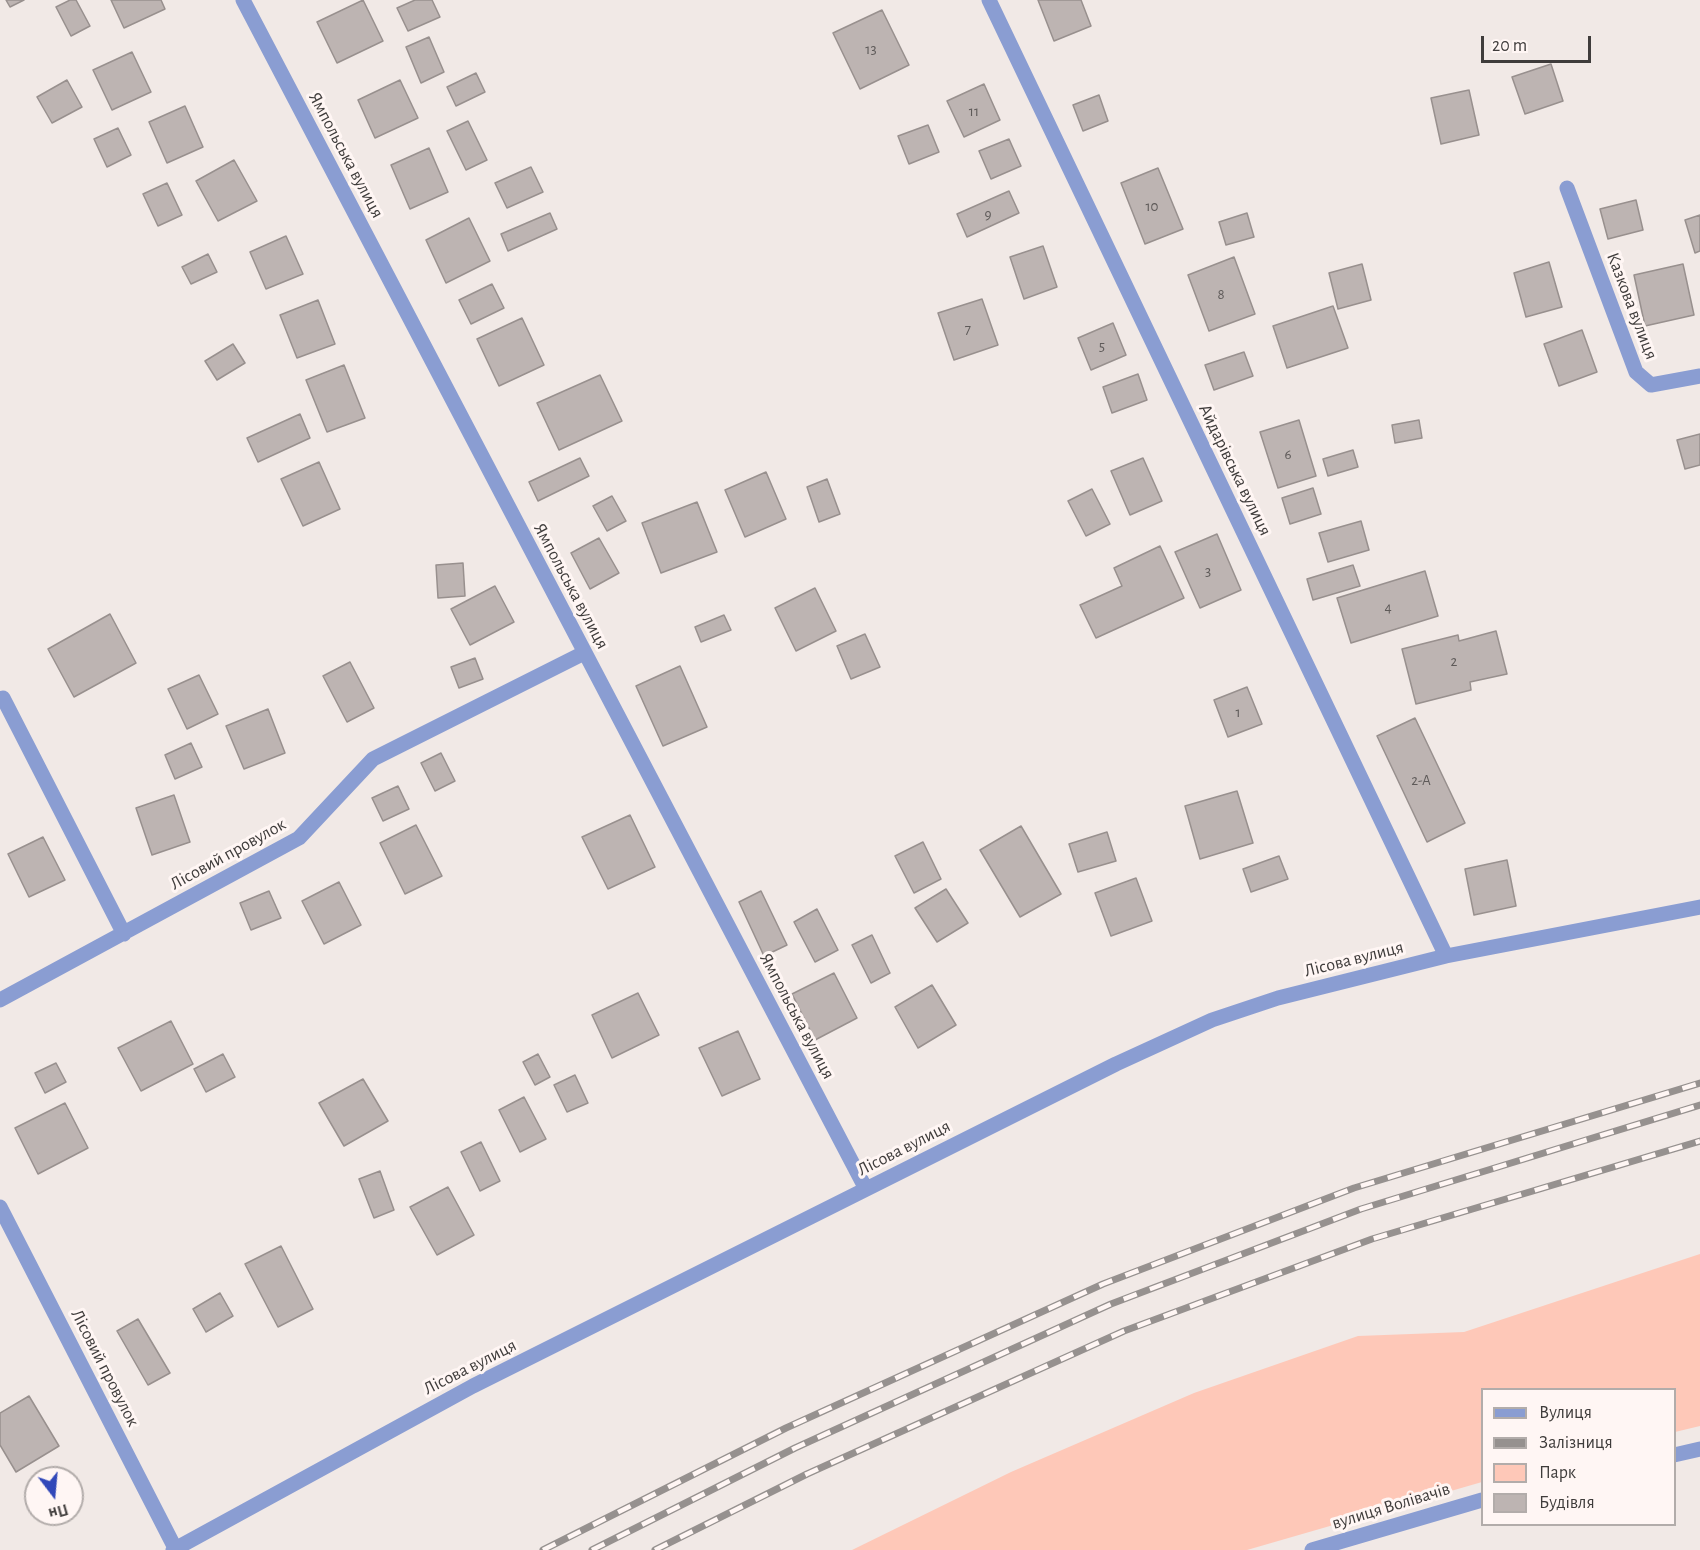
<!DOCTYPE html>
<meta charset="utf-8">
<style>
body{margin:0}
#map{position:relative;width:1700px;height:1550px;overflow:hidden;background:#f1e9e6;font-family:"Alegreya Sans",sans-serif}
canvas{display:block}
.legend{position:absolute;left:1481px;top:1388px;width:195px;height:138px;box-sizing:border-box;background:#fff6f4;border:2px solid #b2acaa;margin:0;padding:8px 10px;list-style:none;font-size:18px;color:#3f3c3b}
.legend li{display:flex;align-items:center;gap:12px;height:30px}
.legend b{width:30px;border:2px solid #b2acaa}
.north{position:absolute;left:24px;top:1466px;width:60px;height:60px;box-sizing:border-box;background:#fff6f4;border:2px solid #b2acaa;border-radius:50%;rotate:164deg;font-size:16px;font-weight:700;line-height:24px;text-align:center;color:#3f3c3b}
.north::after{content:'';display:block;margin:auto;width:21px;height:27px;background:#3148b9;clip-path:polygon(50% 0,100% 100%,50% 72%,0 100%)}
.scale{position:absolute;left:1481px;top:36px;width:110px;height:27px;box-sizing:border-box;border:3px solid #3f3c3b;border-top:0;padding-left:8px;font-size:18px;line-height:21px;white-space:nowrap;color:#3f3c3b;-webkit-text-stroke:4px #fff6f4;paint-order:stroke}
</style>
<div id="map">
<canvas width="1700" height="1550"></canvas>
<ul class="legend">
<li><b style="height:8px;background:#8a9dd2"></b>Вулиця</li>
<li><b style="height:8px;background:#96918f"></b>Залізниця</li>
<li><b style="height:16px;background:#fec8b8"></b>Парк</li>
<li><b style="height:16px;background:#bdb4b2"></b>Будівля</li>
</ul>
<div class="north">Пн</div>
<div class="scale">20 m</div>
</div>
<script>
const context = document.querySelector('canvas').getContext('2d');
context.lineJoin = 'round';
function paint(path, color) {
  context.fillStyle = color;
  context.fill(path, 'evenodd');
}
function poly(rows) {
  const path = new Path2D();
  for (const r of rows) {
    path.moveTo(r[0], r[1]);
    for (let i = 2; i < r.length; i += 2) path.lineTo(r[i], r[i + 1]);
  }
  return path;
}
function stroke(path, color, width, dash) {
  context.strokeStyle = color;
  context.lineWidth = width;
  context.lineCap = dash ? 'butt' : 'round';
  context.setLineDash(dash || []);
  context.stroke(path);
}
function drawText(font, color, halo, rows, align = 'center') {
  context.font = font + ' "Alegreya Sans",sans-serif';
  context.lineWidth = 6;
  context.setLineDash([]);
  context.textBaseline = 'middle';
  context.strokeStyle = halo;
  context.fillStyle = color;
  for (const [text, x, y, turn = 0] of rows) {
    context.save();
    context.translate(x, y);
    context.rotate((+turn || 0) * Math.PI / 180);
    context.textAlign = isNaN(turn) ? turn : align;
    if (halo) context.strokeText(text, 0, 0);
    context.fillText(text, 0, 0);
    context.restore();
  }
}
paint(poly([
 [1700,1254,1700,1426,1675,1432,1674,1390,1482,1390,1482,1482,1247,1550,852,1550,1011,1472,1194,1393,1358,1336,1464,1332]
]), '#fec8b8');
const building = poly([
 [6,0,24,0,10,7,6,0],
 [70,0,76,0,90,26,71,36,56,7,70,0],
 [111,0,161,0,165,9,124,28,111,0],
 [363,0,383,41,337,63,317,22,363,0],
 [415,0,432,0,440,17,408,31,397,8,415,0],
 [1038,0,1081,0,1091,26,1054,41,1038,0],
 [882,10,909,65,860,89,833,33,882,10],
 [429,37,444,72,421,83,406,47,429,37],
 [132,52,151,92,112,110,93,70,132,52],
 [1551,64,1563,101,1525,114,1512,77,1551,64],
 [476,73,485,92,456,106,447,87,476,73],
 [67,80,82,107,52,123,37,97,67,80],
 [400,80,418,118,375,138,358,100,400,80],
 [984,84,1000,120,964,137,947,101,984,84],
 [1469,90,1479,135,1441,144,1431,98,1469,90],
 [1099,95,1108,121,1083,131,1073,105,1099,95],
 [185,106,203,147,167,163,149,122,185,106],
 [468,121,487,160,466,170,447,131,468,121],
 [928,125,939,152,909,164,898,136,928,125],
 [118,128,131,155,107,167,94,139,118,128],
 [1009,139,1021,166,991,179,979,151,1009,139],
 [429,148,448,192,410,209,391,165,429,148],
 [234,160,257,201,218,221,196,181,234,160],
 [531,167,543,192,507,208,495,183,531,167],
 [1158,168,1183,229,1145,244,1121,183,1158,168],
 [167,183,182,215,158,226,143,194,167,183],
 [1009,191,1019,213,967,237,957,214,1009,191],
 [1636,200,1643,230,1608,239,1600,209,1636,200],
 [550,213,557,229,508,251,501,234,550,213],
 [1247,213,1254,237,1226,245,1219,222,1247,213],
 [1700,215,1700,251,1695,253,1685,220,1700,215],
 [469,218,490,261,446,283,426,240,469,218],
 [286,236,303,274,266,289,250,252,286,236],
 [1043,246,1057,287,1024,299,1010,257,1043,246],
 [208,254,217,272,191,284,182,267,208,254],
 [1234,257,1255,314,1209,331,1188,275,1234,257],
 [1549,262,1562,307,1526,317,1514,273,1549,262],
 [1362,264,1371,300,1338,309,1329,273,1362,264],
 [1683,264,1694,315,1645,326,1634,275,1683,264],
 [492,284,504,308,471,324,459,300,492,284],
 [982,299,998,345,954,360,938,313,982,299],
 [318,300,335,344,297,358,280,315,318,300],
 [1333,306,1348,348,1287,368,1273,326,1333,306],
 [522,318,544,365,499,386,477,339,522,318],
 [1113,323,1126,355,1091,370,1078,338,1113,323],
 [1582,330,1597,372,1559,386,1544,344,1582,330],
 [233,344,245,363,217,380,205,361,233,344],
 [1244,352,1253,376,1214,390,1205,365,1244,352],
 [344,365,365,418,327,432,306,380,344,365],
 [1138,374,1147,400,1112,413,1103,387,1138,374],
 [600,375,622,421,559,450,537,403,600,375],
 [300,414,310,438,258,462,247,438,300,414],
 [1299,420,1316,476,1278,488,1260,432,1299,420],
 [1419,420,1422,438,1395,443,1392,425,1419,420],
 [1700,434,1700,465,1685,469,1677,440,1700,434],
 [1353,450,1358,467,1328,476,1323,459,1353,450],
 [580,458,589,476,538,501,529,482,580,458],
 [1143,458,1162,501,1130,515,1111,471,1143,458],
 [319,462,340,509,303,526,281,479,319,462],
 [766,472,786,519,745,537,725,490,766,472],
 [827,479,840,514,819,522,807,487,827,479],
 [1313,488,1321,514,1290,524,1282,498,1313,488],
 [1092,489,1110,524,1086,536,1068,501,1092,489],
 [612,496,626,521,607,531,593,506,612,496],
 [697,502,717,552,661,573,642,523,697,502],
 [1361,521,1369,550,1328,562,1319,533,1361,521],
 [1217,534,1241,590,1200,608,1175,552,1217,534],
 [599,538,619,573,590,589,571,553,599,538],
 [1160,546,1184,598,1096,638,1080,605,1122,586,1114,568,1160,546],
 [463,563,465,596,438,598,436,565,463,563],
 [1353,565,1360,586,1313,600,1307,579,1353,565],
 [1425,571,1438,616,1351,643,1337,598,1425,571],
 [495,586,514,622,470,645,451,609,495,586],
 [815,588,836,631,796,651,775,608,815,588],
 [110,614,136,663,74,697,48,649,110,614],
 [724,615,731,630,701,642,695,627,724,615],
 [1496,631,1507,674,1470,682,1471,690,1416,704,1402,649,1458,635,1459,641,1496,631],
 [865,634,880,667,851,679,837,646,865,634],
 [475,658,483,679,459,688,451,667,475,658],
 [350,662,374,708,347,722,323,676,350,662],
 [680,666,707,727,663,746,636,686,680,666],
 [199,675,218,714,187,729,168,689,199,675],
 [1247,687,1262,724,1228,737,1214,700,1247,687],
 [268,709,285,753,244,769,226,726,268,709],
 [1415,718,1465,823,1427,842,1377,736,1415,718],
 [191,743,202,767,175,779,165,755,191,743],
 [441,753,455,781,435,791,421,763,441,753],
 [398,786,409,809,383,821,372,798,398,786],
 [1237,791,1253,843,1200,859,1185,806,1237,791],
 [174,795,190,842,152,855,136,808,174,795],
 [630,815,655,867,608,889,582,837,630,815],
 [416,825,442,876,405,894,380,843,416,825],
 [1021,826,1061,894,1020,917,980,850,1021,826],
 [1107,832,1116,861,1078,872,1069,844,1107,832],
 [43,837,65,880,29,897,8,854,43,837],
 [923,842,941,879,914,893,895,856,923,842],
 [1279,856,1288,879,1251,892,1243,869,1279,856],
 [1507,860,1516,906,1474,915,1465,869,1507,860],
 [1136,878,1152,921,1111,936,1095,893,1136,878],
 [339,882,361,925,324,944,302,901,339,882],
 [946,889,968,923,937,942,915,908,946,889],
 [269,891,281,918,251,930,240,903,269,891],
 [761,891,787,945,764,956,739,902,761,891],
 [817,909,838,950,815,962,794,922,817,909],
 [872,935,890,973,871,983,852,945,872,935],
 [834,973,857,1018,815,1040,792,994,834,973],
 [932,985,956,1025,918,1048,895,1007,932,985],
 [638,993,659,1035,612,1058,592,1015,638,993],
 [171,1021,193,1064,141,1091,118,1048,171,1021],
 [738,1031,760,1079,722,1096,699,1048,738,1031],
 [223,1054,235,1077,206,1092,194,1069,223,1054],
 [538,1054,550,1077,535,1085,523,1062,538,1054],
 [56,1063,66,1082,45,1093,35,1073,56,1063],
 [575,1075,588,1103,567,1112,554,1085,575,1075],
 [363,1079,388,1121,344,1146,319,1103,363,1079],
 [524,1097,546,1139,520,1152,499,1110,524,1097],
 [65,1103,88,1148,38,1174,15,1128,65,1103],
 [481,1142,500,1181,480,1191,461,1152,481,1142],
 [380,1171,394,1210,374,1218,359,1179,380,1171],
 [448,1187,474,1235,437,1255,410,1207,448,1187],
 [281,1246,313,1309,278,1327,245,1264,281,1246],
 [220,1293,233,1316,206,1332,193,1309,220,1293],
 [138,1319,170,1373,148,1385,117,1331,138,1319],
 [29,1396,59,1446,16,1472,0,1445,0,1413,29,1396]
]);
paint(building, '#bdb4b2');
stroke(building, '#98908e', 1.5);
stroke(poly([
 [243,0,866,1189],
 [989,0,1446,956],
 [1567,188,1636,372,1651,385,1700,376],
 [3,698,124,934],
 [0,1000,299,838,373,759,584,653],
 [0,1207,175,1548],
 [1674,1455,1700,1449],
 [173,1550,473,1386,1116,1064,1212,1020,1278,998,1446,956,1700,907],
 [1312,1550,1482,1500]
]), '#8a9dd2', 15);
const rail = poly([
 [543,1550,786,1428,1103,1284,1354,1188,1700,1083],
 [592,1550,795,1448,1111,1304,1361,1209,1700,1105],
 [655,1550,807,1474,1124,1331,1372,1239,1700,1141]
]);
stroke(rail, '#96918f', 7);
stroke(rail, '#fff6f4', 4.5, [14]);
drawText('15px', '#5e5a59', null, [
 ["13",871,49],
 ["11",974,111],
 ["10",1152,206],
 ["9",988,214],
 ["8",1221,294],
 ["7",968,329],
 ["5",1102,346],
 ["6",1288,454],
 ["3",1208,571],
 ["4",1388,607],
 ["2",1454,661],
 ["1",1238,712],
 ["2-А",1421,780]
]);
drawText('18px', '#3f3c3b', '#fff6f4', [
 ["Ямпольська вулиця",346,155,62],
 ["Казкова вулиця",1632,306,69],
 ["Айдарівська вулиця",1235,470,64],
 ["Ямпольська вулиця",571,586,62],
 ["Лісовий провулок",228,854,-29],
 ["Лісова вулиця",1354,959,-14],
 ["Ямпольська вулиця",797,1016,62],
 ["Лісова вулиця",904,1148,-27],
 ["Лісова вулиця",470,1367,-27],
 ["Лісовий провулок",105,1368,63],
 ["вулиця Волівачів",1391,1506,-17]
]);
</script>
